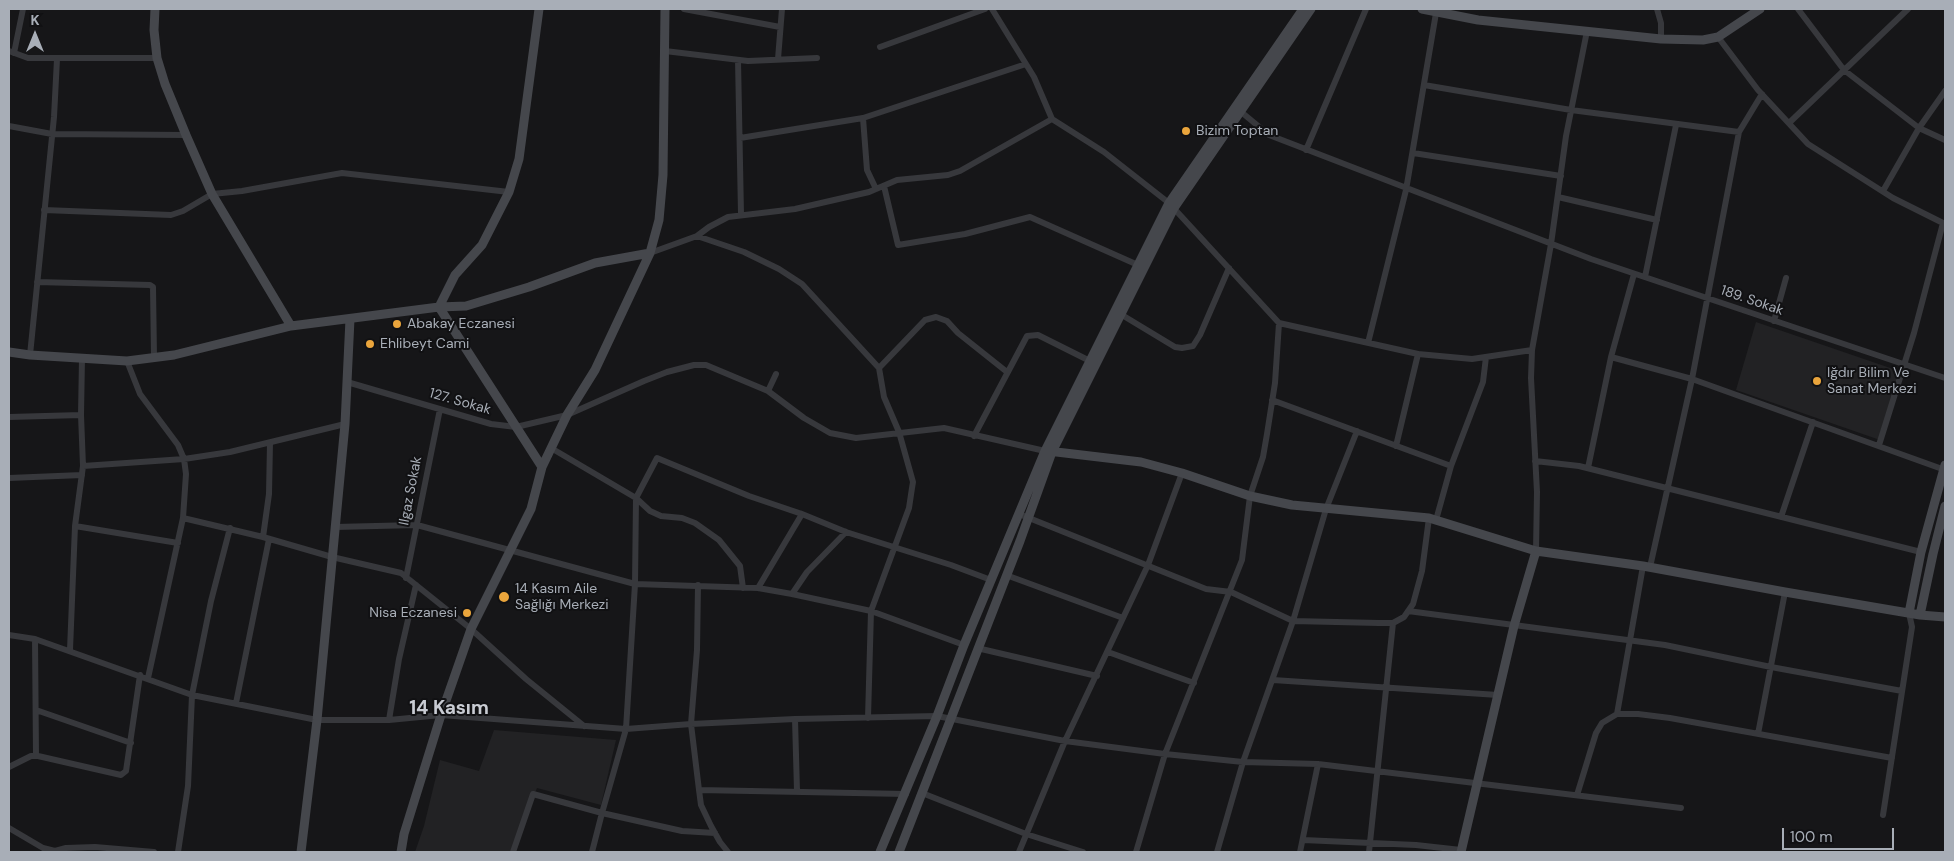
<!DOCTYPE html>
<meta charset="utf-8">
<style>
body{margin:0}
#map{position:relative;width:1954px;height:861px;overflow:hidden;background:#161618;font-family:"DM Sans",sans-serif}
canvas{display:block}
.frame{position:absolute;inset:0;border:10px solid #a8aeb7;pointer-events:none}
.north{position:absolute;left:10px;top:10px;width:50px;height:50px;-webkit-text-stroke:4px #111113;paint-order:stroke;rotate:0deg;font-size:14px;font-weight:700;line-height:20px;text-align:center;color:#a8aeb7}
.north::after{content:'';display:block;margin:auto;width:18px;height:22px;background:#a8aeb7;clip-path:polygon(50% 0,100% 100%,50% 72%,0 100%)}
.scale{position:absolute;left:1782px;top:828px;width:112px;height:22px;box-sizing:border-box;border:2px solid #a8aeb7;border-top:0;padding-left:6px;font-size:15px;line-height:18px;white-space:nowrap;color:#a8aeb7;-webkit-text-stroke:4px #111113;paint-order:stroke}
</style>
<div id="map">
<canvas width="1954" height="861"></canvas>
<div class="frame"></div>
<div class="north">K</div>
<div class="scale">100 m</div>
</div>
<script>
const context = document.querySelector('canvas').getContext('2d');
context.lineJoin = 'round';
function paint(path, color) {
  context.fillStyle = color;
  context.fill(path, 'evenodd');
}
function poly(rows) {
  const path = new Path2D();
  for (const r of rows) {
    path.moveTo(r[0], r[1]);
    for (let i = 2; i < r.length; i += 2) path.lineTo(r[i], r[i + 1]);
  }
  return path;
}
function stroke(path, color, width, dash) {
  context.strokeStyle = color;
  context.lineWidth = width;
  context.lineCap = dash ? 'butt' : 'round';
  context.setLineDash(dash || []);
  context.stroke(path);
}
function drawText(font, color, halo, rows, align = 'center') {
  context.font = font + ' "DM Sans",sans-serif';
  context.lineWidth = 4;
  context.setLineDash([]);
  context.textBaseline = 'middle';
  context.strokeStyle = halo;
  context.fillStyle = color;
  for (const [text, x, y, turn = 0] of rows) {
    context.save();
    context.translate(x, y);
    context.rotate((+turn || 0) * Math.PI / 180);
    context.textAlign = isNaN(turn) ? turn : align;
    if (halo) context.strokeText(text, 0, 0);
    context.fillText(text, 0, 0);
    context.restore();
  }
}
paint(poly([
 [1756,322,1899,371,1880,440,1736,390],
 [494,730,616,740,601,805,537,788,512,852,415,852,424,826,440,760,479,771]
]), '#222224');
stroke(poly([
 [684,9,780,27],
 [992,9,1034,77,1052,119,1104,152,1169,203,1279,323,1418,354,1472,359,1532,350],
 [1657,9,1661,23,1661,39],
 [1798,9,1844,70,1919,128,1945,140],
 [1718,37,1758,90,1808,144,1893,198,1945,224],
 [880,47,985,9],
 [9,51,28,58,157,58],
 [665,51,748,61,817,58],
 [14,53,23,9],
 [778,59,782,9],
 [738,60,741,214],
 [1424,85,1571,110,1739,132,1762,94],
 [1240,111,1269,135,1591,259,1945,378],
 [863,118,867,170,876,189],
 [1789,123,1908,9],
 [9,126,52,134,186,135],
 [740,138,863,118,1026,64],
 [1306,150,1366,9],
 [1413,153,1561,176],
 [884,186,898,245,965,234,1030,217,1138,265],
 [1883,191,1919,128,1945,91],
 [1558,197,1657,220],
 [44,210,171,215,183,211,212,194,242,191,342,173,509,192],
 [697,236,744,252,779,269,802,284,879,368,884,397,899,432,913,482,912,488,909,508,871,611,868,718],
 [650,253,697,236,709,227,728,217,795,209,869,192,897,180,948,175,960,171,1052,119],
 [1645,277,1676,125],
 [37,282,150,285,153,287,154,357],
 [1122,315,1175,347,1182,348,1193,346,1200,335,1229,268],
 [1774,321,1786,278],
 [1368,343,1406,190,1436,13,1435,9],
 [30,355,54,117,57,59],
 [1611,357,1692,379,1945,470],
 [127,361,140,394,178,445,184,459,186,474,183,518,148,678],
 [879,368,925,320,936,317,947,321,958,333,1007,372],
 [347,382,491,424,516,427,567,415,644,381,667,372,694,365,706,365,768,391,804,418,830,433,856,438,944,428,1045,451],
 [768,391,776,374],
 [1272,400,1451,466,1436,520],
 [9,417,81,415],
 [974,436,1027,336,1038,335,1090,361],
 [1879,445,1914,333,1943,223],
 [1396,446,1418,354],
 [551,448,636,498,650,511,661,516,682,518,695,523,719,540,740,566,743,588],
 [1535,461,1579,466,1921,552],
 [83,466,184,459,230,452,345,424],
 [1451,466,1483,382,1486,357],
 [1588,468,1611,357,1634,274],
 [9,478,82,475],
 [1019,514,1206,589,1231,592,1293,621,1379,623,1393,623,1404,617,1413,604,1422,571,1429,518],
 [1781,517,1813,422],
 [183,518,263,537,332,557,401,573,471,629,526,679,584,726],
 [75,526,178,543],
 [335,527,417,525,635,584,758,588,792,594,871,611,964,645],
 [263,537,269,494,270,443],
 [1536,551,1537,492,1531,378,1532,350,1551,244,1566,136,1587,31],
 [1650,567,1692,379,1739,132],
 [1006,575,1123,618],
 [406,578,440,409],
 [698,585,697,650,691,724,699,790,701,805,711,826,720,842,728,852],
 [758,588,802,514],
 [792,594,807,572,846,532],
 [1408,611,1665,645,1771,667,1902,691],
 [9,635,35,639,192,695,317,720,389,720,441,715,626,729,691,724,795,719,937,716,1065,741,1165,754,1243,762,1318,764,1681,808],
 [35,639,36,756],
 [977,648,1097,676],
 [70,650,75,526,83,466,81,415,82,358],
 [1108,652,1194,683],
 [1273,680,1498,695],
 [236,703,269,539],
 [36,710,131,743],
 [1617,714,1643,566],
 [795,719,797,791],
 [389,720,399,659,416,585],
 [1758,734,1785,592],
 [9,767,31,756,38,756,121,775,126,771,140,675],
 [699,790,906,794],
 [922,793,1026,834,1083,852],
 [1577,795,1596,733,1602,723,1617,714,1638,714,1670,718,1892,758],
 [1883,815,1912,627,1909,613],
 [9,828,43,848,55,851,66,848,95,847,154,852],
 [1303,840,1416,845,1461,850],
 [178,852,188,786,192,695,211,601,230,528],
 [513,852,533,794,602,813,682,831,715,833],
 [592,852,602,813,626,729,635,584,636,498,657,458,749,496,802,514,846,532,951,565,991,580],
 [1019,852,1065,741,1148,565,1182,473],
 [1136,852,1165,754,1242,560,1250,496,1263,457,1267,434,1275,383,1279,323],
 [1217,852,1243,762,1293,621,1326,509,1357,431],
 [1300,852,1318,764],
 [1369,852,1393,623]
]), '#37383c', 6);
stroke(poly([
 [155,9,154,30,157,58,165,84,186,135,212,194,291,326],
 [539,9,519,159,509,192,482,245,455,275,439,307,542,467],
 [1422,9,1478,20,1661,39,1703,40,1718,37,1760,9],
 [9,352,30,355,127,361,174,355,291,326,439,307,466,306,529,287,595,263,650,253],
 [1048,451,1141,462,1182,473,1250,496,1292,505,1429,518,1536,551,1643,566,1785,592,1920,615,1945,617],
 [1909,613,1921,552,1945,465],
 [1920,615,1933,554,1945,506],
 [301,852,317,720,345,424,350,319],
 [401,852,404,834,441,715,471,629,531,509,542,467,567,415,595,370,650,253,659,220,663,175,665,9],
 [880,852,937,716,964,645,1045,451,1169,203,1303,9],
 [899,852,1020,541,1052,452,1174,208,1311,9],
 [1461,852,1514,626,1536,551]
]), '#45474c', 9);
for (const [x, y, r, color] of [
 [1186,131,5,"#eaa53c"],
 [397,324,5,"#eaa53c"],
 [370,344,5,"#eaa53c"],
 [1817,381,5,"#eaa53c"],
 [504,597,6,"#eaa53c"],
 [467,613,5,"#eaa53c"]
]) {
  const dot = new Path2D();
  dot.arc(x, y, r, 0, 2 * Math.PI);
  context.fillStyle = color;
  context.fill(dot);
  stroke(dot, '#111113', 2);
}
drawText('14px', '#a8aeb7', '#111113', [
 ["Bizim Toptan",1196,131],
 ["Abakay Eczanesi",407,324],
 ["Ehlibeyt Cami",380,344],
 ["Iğdır Bilim Ve",1827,373],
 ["Sanat Merkezi",1827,389],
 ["14 Kasım Aile",515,589],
 ["Sağlığı Merkezi",515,605],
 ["Nisa Eczanesi",457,613,"right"]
], 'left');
drawText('14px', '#a8aeb7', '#111113', [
 ["189. Sokak",1752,301,19],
 ["127. Sokak",460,402,16],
 ["Ilgaz Sokak",411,491,-79]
]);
drawText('bold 19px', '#c9ccd3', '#111113', [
 ["14 Kasım",449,709]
]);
</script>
